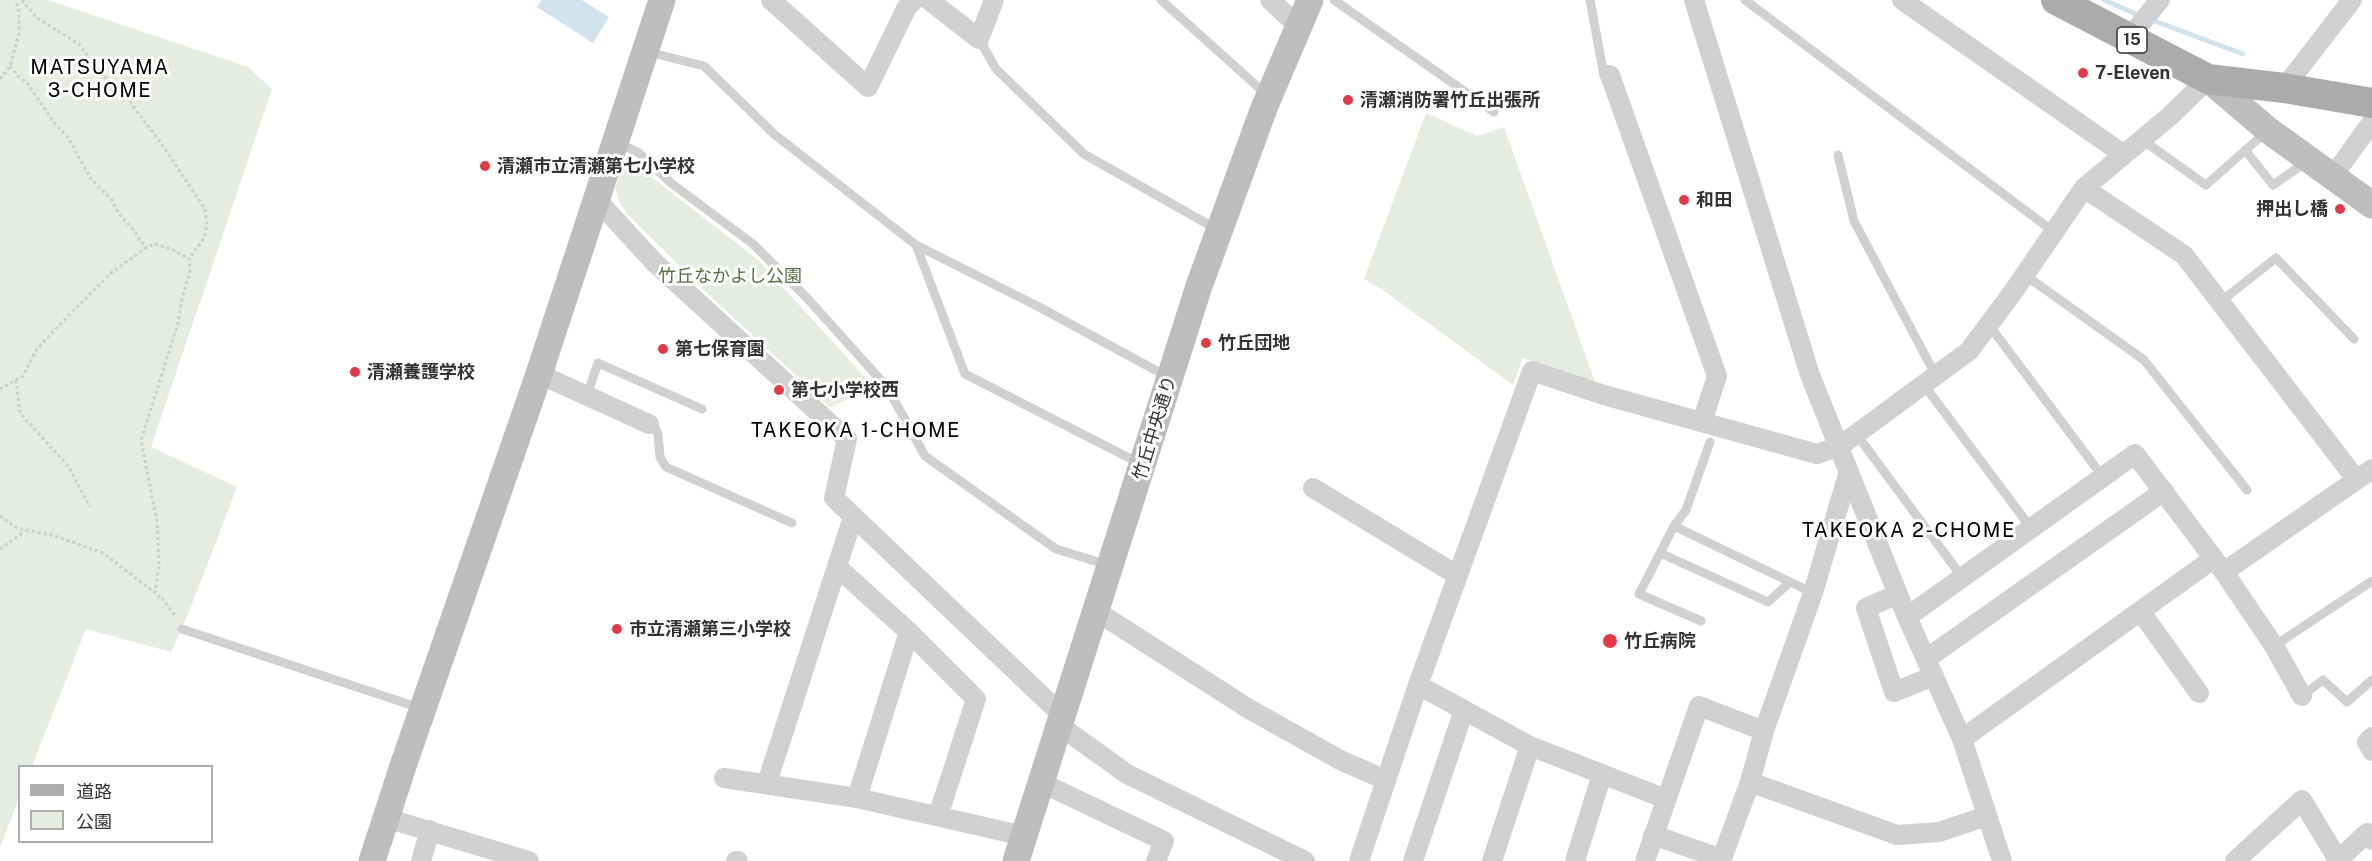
<!DOCTYPE html>
<meta charset="utf-8">
<style>
body{margin:0}
#map{position:relative;width:2372px;height:861px;overflow:hidden;background:#fff;font-family:"Public Sans","Noto Sans JP",sans-serif}
canvas{display:block}
.legend{position:absolute;left:18px;top:765px;width:195px;height:78px;box-sizing:border-box;background:#fff;border:2px solid #adadad;margin:0;padding:8px 10px;list-style:none;font-size:18px;color:#333}
.legend li{display:flex;align-items:center;gap:12px;height:30px}
.legend b{width:30px;border:2px solid #adadad}
</style>
<div id="map">
<canvas width="2372" height="861"></canvas>
<ul class="legend">
<li><b style="height:8px;background:#ababab"></b>道路</li>
<li><b style="height:16px;background:#e6ecdf"></b>公園</li>
</ul>
</div>
<script>
const context = document.querySelector('canvas').getContext('2d');
context.lineJoin = 'round';
function paint(path, color) {
  context.fillStyle = color;
  context.fill(path, 'evenodd');
}
function poly(rows) {
  const path = new Path2D();
  for (const r of rows) {
    path.moveTo(r[0], r[1]);
    for (let i = 2; i < r.length; i += 2) path.lineTo(r[i], r[i + 1]);
  }
  return path;
}
function stroke(path, color, width, dash) {
  context.strokeStyle = color;
  context.lineWidth = width;
  context.lineCap = dash ? 'butt' : 'round';
  context.setLineDash(dash || []);
  context.stroke(path);
}
function drawText(font, color, halo, rows, align = 'center') {
  context.font = font + ' "Public Sans","Noto Sans JP",sans-serif';
  context.lineWidth = 6;
  context.setLineDash([]);
  context.textBaseline = 'middle';
  context.strokeStyle = halo;
  context.fillStyle = color;
  for (const [text, x, y, turn = 0] of rows) {
    context.save();
    context.translate(x, y);
    context.rotate((+turn || 0) * Math.PI / 180);
    context.textAlign = isNaN(turn) ? turn : align;
    if (halo) context.strokeText(text, 0, 0);
    context.fillText(text, 0, 0);
    context.restore();
  }
}
paint(poly([
 [0,0,48,0,248,67,272,89,151,447,237,487,189,612,171,652,86,629,32,766,20,766,19,798,0,847],
 [1426,113,1477,136,1504,127,1595,382,1523,358,1513,385,1383,290,1364,279],
 [626,157,758,260,874,387,830,407,709,295,628,215,620,203,615,189]
]), '#e6ecdf');
paint(poly([
 [542,0,582,0,609,17,593,43,537,7]
]), '#cfe2ee');
stroke(poly([
 [2104,0,2141,16],
 [2149,19,2243,54]
]), '#cfe2ee', 5);
stroke(poly([
 [22,0,37,18,79,44,100,73,126,94,134,108,159,140,205,209,207,224,204,238,189,259],
 [10,66,18,76,28,84,55,124,67,136,91,179,112,200,118,213,134,230,141,242,147,247],
 [0,79,10,66,19,34,19,13,16,0],
 [16,380,20,413,68,466,90,507],
 [0,389,23,376,37,349,68,316,111,273,147,247,155,244,172,249,189,259,190,272,182,298,178,323,141,440,157,522,159,563,155,593,162,599],
 [0,516,17,528,52,535,103,553,154,592],
 [0,549,25,531],
 [162,598,176,617]
]), '#cdcdcd', 3, [3, 3]);
stroke(poly([
 [1161,0,1267,95],
 [1334,0,1494,112],
 [1590,0,1604,76],
 [1745,0,2054,232],
 [979,39,996,69,1084,154,1218,230],
 [648,52,704,66,774,134,916,245,1041,308,1168,377],
 [2141,139,2206,185,2266,132],
 [619,143,639,153,671,183,753,244,807,298,887,387,925,456,1056,549,1108,565],
 [2245,150,2273,185,2306,162],
 [1838,155,1854,221,1936,376],
 [916,245,965,374,1139,463],
 [2025,275,2144,360,2247,490],
 [2220,302,2276,258,2354,339],
 [1989,325,2103,477],
 [1924,385,2031,528],
 [587,395,598,363,702,409],
 [649,424,655,427,658,434,660,457,666,467,792,523],
 [1857,435,1962,577],
 [1674,526,1813,593],
 [1660,553,1768,602,1790,582],
 [1701,621,1639,594,1674,526,1686,510,1710,442],
 [182,629,420,708],
 [2274,646,2372,581],
 [2302,696,2323,680,2347,702,2372,680]
]), '#d0d0d0', 9);
stroke(poly([
 [771,0,868,87,907,7,914,0],
 [929,0,979,39,994,0],
 [1270,0,1298,26],
 [1694,0,1810,375,1907,617,1962,739,2002,861],
 [1902,0,2123,154],
 [2128,39,2160,0],
 [1610,75,1717,376,1702,422],
 [2284,88,2352,0],
 [2333,176,2372,122],
 [2084,188,2184,255,2356,479],
 [596,199,655,263,847,439,834,498,1063,716],
 [539,374,649,424],
 [1313,488,1457,575],
 [837,567,909,632,976,699,938,816],
 [2224,572,2372,469],
 [1898,594,1866,608,1894,692,1934,676],
 [1096,611,1249,709,1342,761,1386,780],
 [2141,612,2199,693],
 [1907,617,2135,454,2224,572,2274,646,2302,696],
 [1926,659,2164,491],
 [1418,685,1530,746,1666,799],
 [1060,726,1127,774,1305,861],
 [2372,737,2367,742,2372,751],
 [1962,739,2213,559],
 [724,778,857,798,1024,836],
 [1750,782,1897,835,1939,832,1987,816],
 [767,783,853,517],
 [1042,783,1164,841,1156,861],
 [857,798,909,632],
 [386,818,529,861],
 [1653,835,1722,859],
 [421,861,430,830],
 [736,861,738,861],
 [1359,861,1418,685,1532,371,1604,395,1817,454,1840,446,1969,351,2013,292,2084,188,2170,116,2208,79],
 [1413,861,1464,710],
 [1492,861,1530,746],
 [1575,861,1602,774],
 [1645,861,1699,706,1764,731],
 [1721,861,1750,782,1764,731,1813,593,1849,471],
 [2235,861,2302,800,2338,860],
 [2337,861,2367,833,2372,840]
]), '#d0d0d0', 20);
stroke(poly([
 [2208,79,2268,130,2372,205],
 [372,861,404,763,539,374,662,0],
 [1016,861,1199,286,1264,108,1310,0]
]), '#bdbdbd', 27);
stroke(poly([
 [2056,0,2208,79,2284,88,2372,103]
]), '#ababab', 30);
for (const [x, y, r, color] of [
 [2083,73,6,"#e63946"],
 [1348,100,6,"#e63946"],
 [485,166,6,"#e63946"],
 [1684,200,6,"#e63946"],
 [2340,209,6,"#e63946"],
 [1206,343,6,"#e63946"],
 [663,349,6,"#e63946"],
 [355,372,6,"#e63946"],
 [779,390,6,"#e63946"],
 [617,629,6,"#e63946"],
 [1610,641,8,"#e63946"]
]) {
  const dot = new Path2D();
  dot.arc(x, y, r, 0, 2 * Math.PI);
  context.fillStyle = color;
  context.fill(dot);
  stroke(dot, '#fff', 2);
}
for (const [x, y, w] of [
 [2132,40,30]
]) {
  const box = new Path2D();
  box.roundRect(x - w / 2, y - 13, w, 26, 4.5);
  context.fillStyle = '#fff';
  context.fill(box);
  stroke(box, '#333', 1.5);
}
drawText('bold 16px', '#333', null, [
 ["15",2132,40]
]);
drawText('bold 18px', '#333', '#fff', [
 ["7-Eleven",2095,73],
 ["清瀬消防署竹丘出張所",1360,100],
 ["清瀬市立清瀬第七小学校",497,166],
 ["和田",1696,200],
 ["押出し橋",2328,209,"right"],
 ["竹丘団地",1218,343],
 ["第七保育園",675,349],
 ["清瀬養護学校",367,372],
 ["第七小学校西",791,390],
 ["市立清瀬第三小学校",629,629],
 ["竹丘病院",1624,641]
], 'left');
drawText('18px', '#56703f', '#fff', [
 ["竹丘なかよし公園",730,276]
]);
drawText('18px', '#333', '#fff', [
 ["竹丘中央通り",1155,428,-73]
]);
context.letterSpacing = '1.5px';
drawText('20px', '#000', '#fff', [
 ["MATSUYAMA",100,68],
 ["3-CHOME",100,91],
 ["TAKEOKA 1-CHOME",856,431],
 ["TAKEOKA 2-CHOME",1909,531]
]);
context.letterSpacing = '0px';
</script>
